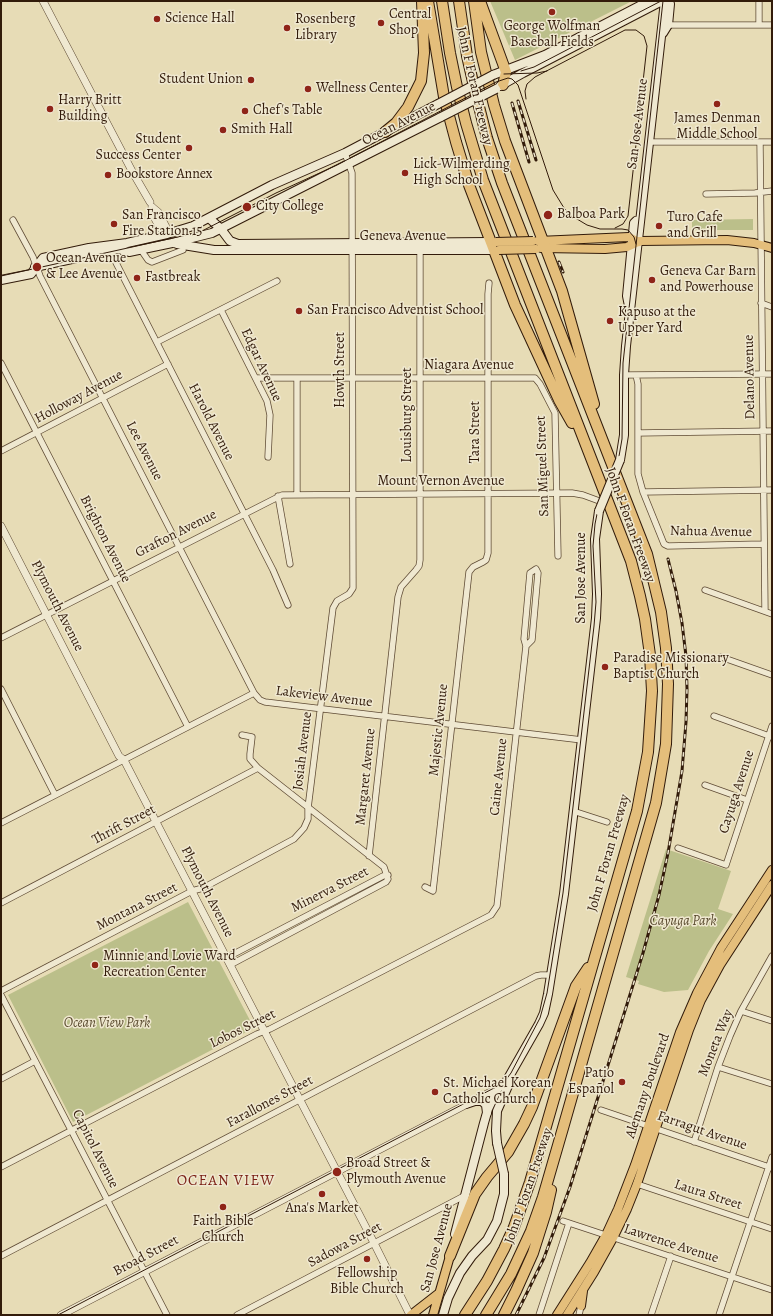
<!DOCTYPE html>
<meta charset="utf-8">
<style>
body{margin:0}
#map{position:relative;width:773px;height:1316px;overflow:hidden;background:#e7dcb6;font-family:Alegreya,serif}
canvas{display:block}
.frame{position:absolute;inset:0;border:2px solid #321b0a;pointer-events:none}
</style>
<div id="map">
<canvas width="773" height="1316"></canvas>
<div class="frame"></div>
</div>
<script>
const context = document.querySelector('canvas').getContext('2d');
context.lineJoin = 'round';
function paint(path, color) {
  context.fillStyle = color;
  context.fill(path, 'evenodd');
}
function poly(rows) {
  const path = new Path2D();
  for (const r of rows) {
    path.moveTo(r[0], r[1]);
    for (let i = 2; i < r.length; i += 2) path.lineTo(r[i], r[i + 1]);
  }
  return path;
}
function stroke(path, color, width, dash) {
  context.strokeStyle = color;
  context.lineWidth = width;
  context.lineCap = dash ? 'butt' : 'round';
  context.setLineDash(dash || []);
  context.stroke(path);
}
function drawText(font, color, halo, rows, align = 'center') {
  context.font = font + ' Alegreya,serif';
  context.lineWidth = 3;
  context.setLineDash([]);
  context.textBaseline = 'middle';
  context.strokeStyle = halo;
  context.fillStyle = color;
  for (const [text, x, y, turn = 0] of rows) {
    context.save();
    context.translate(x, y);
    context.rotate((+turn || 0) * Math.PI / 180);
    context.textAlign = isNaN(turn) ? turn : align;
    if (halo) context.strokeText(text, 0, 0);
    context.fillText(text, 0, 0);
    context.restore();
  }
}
paint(poly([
 [490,1,632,1,515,60],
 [753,219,753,230,692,230,692,220],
 [666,849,731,871,718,909,733,914,709,951,688,990,664,992,638,984,639,981,626,977],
 [188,902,254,1028,73,1122,8,995]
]), '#bbbf8a');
const minor = poly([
 [759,1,759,25],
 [666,25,772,25],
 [649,142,772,142],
 [760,142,765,611],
 [706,194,755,193,772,191],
 [13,220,33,257,40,276,254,693],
 [141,250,148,260,152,262,183,250],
 [110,251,273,570,288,605],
 [761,303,772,307],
 [221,310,267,401,270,415,268,457],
 [157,342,277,281],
 [1,363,188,727],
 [624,375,772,374],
 [636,375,638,384,638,474,643,492,664,544,668,546,764,544],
 [256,378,535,378,540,384,555,413,558,556],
 [638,433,772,431],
 [1,451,168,364],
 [643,492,772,490],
 [297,494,297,378],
 [278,496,290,564],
 [705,590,772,614],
 [1,638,282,495,572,493,583,495,602,502],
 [721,657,772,675],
 [1,689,55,795],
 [714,716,772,737],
 [705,785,747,800],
 [573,811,607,822],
 [1,823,254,693,260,700,265,702,582,740],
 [678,848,726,865,772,726],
 [369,856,398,597,401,587,416,570,419,566,420,560,420,247],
 [425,887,433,891,469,572,473,567,483,562,486,560,488,553,488,294,489,283],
 [1,903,258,768],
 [226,958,383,876,388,875],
 [230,965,386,882,388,879,384,867,258,768,250,759,250,754,252,737,242,735],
 [1,991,192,891,203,888,294,839,304,828,308,819,308,808,333,608,337,601,349,594,353,588,352,173,345,153],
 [1,995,167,1315],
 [741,1011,772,1021],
 [718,1067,772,1084],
 [1,1079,35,1061],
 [601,1110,772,1168],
 [694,1142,718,1067,730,1036,741,1011,772,956],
 [1,1167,257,1034,270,1029,491,915,497,906,526,646,524,639,530,573,536,569,538,573,532,640,526,646],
 [637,1184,772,1229],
 [563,1221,772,1290],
 [1,1256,536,976,541,975,551,975],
 [237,1315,464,1196],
 [539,1315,569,1223],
 [579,1315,581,1306],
 [651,1315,671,1256],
 [719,1315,772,1157]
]);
const tertiary = poly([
 [43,1,132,171,150,202],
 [152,207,153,215,160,228,167,234],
 [152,207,158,212,166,227,167,234],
 [1,526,119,756,124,760,374,1243,410,1315],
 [61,1315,498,1088]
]);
const secondary = poly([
 [663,33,668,25,670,4,668,1],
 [493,75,545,55,649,1],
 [500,86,523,73,662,1],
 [209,218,221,229,230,241,238,244,490,242],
 [177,244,214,250,493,250],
 [118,249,129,252,172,243,212,233,441,117],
 [35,267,118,249,121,247],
 [1,280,31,274,43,258,89,248,127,243,167,234,193,226,272,185,345,153,438,104],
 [629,306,627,296,634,223,636,221],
 [620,460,624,435,624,375,626,346,665,1],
 [466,1104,475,1101,482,1101,486,1105,487,1113],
 [497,1143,496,1131,497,1111,508,1086,509,1079],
 [455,1234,484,1123,488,1109,498,1088,506,1082,539,1024,544,1013,548,994,564,894,596,618,597,594,595,539,599,511],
 [443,1315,448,1298,460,1273,472,1256,487,1240,497,1221,504,1194,504,1174]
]);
const primary = poly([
 [538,241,629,237,639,242],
 [541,248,605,249,627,247,640,241,727,240,754,243,772,248],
 [581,1306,583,1291],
 [411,1315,438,1294],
 [433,1315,450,1256],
 [557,1315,590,1263,606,1235,618,1209,635,1165,680,1032,697,993,721,948,772,870],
 [567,1315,594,1272,613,1238,627,1209,637,1184,689,1030,701,1000,720,965,772,885]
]);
const motorway = poly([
 [428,1,444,97,456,142,469,185,515,305,559,400,572,423],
 [442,1,450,53,457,87,466,123,483,180,631,561,640,596,645,619,650,655,652,691,648,752,637,811,530,1182,514,1227,504,1249,487,1281,465,1315],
 [459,1,467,56,475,91,487,138,502,183,647,554,661,612,666,648,668,684,666,744,656,803,563,1128,543,1197,531,1231,511,1274,486,1315],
 [474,1,481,52,494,105,505,141,562,291,594,404],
 [480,1,506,72,503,85],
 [385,132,396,123,408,107,421,81,424,53,422,1],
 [450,1256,475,1194,487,1177,508,1152,524,1124,532,1107,576,986,588,968],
 [504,1315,516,1291,533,1253,546,1212,551,1190]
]);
stroke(minor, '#5f4b35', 7);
stroke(tertiary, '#5f4b35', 8);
stroke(secondary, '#321b0a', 10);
stroke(primary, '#321b0a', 10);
stroke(motorway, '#321b0a', 12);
stroke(minor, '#efe8d0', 5.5);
stroke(tertiary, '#efe8d0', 7);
stroke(secondary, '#efe8d0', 8);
stroke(primary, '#e4be7b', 8);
stroke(motorway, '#e4be7b', 10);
stroke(poly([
 [521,71,534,67,661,1],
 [504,74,537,73,547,71],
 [526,99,525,91,527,84,535,77,625,30,636,30,644,36,647,46,628,216,623,224,615,228],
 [1,276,200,232,276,193,337,165,496,82,508,78,512,79,518,85,553,190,564,208,572,216,587,225,600,229,622,229,628,230,634,237,636,244],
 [58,1315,496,1087,505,1081,511,1073,540,1018,547,993,563,893,594,626,596,602,593,546,595,524,598,509,618,462,622,439,623,363,663,1]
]), '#321b0a', 1);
const rail = poly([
 [518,101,536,160],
 [512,103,529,162],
 [559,262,563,272],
 [516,1315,544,1258,570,1187,643,953,659,895,668,853,682,771,686,722,687,689,686,656,682,623,676,591,668,559]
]);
stroke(rail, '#321b0a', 3);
stroke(rail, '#efe8d0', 1.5, [4.5]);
const secondaryBridge = poly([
 [438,104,493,75],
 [441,117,496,89],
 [599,511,620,460],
 [497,1143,504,1174]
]);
const primaryBridge = poly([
 [496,242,533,241],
 [499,250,536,249]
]);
stroke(secondaryBridge, '#321b0a', 10, []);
stroke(primaryBridge, '#321b0a', 10, []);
stroke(secondaryBridge, '#efe8d0', 8);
stroke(primaryBridge, '#e4be7b', 8);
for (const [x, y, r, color] of [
 [552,12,4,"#8f2418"],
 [157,19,4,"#8f2418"],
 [381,23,4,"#8f2418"],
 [287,28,4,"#8f2418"],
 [251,80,4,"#8f2418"],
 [308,89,4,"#8f2418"],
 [717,104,4,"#8f2418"],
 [50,109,4,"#8f2418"],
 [245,111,4,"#8f2418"],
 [223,130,4,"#8f2418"],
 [189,148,4,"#8f2418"],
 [405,173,4,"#8f2418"],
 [108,175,4,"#8f2418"],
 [247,207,5,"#8f2418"],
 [548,215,5,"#8f2418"],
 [114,224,4,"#8f2418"],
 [659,226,4,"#8f2418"],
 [37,267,5,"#8f2418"],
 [137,278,4,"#8f2418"],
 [652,280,4,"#8f2418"],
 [299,311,4,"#8f2418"],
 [610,321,4,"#8f2418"],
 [605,667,4,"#8f2418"],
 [95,965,4,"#8f2418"],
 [622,1082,4,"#8f2418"],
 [435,1092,4,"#8f2418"],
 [337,1172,5,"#8f2418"],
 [322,1194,4,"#8f2418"],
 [223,1207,4,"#8f2418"],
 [367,1259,4,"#8f2418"]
]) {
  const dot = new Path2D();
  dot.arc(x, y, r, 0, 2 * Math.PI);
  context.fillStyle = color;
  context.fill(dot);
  stroke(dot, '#efe8d0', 1.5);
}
drawText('14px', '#321b0a', '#efe8d0', [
 ["Central",389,15],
 ["Shop",389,31],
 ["Science Hall",165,19],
 ["Rosenberg",295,20],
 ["Library",295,36],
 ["George Wolfman",552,27,"center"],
 ["Baseball Fields",552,43,"center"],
 ["Student Union",243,80,"right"],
 ["Wellness Center",316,89],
 ["Harry Britt",58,101],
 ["Building",58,117],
 ["Chef's Table",253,111],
 ["James Denman",717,119,"center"],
 ["Middle School",717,135,"center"],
 ["Smith Hall",231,130],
 ["Student",181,140,"right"],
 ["Success Center",181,156,"right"],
 ["Lick-Wilmerding",413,165],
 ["High School",413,181],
 ["Bookstore Annex",116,175],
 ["City College",256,207],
 ["Balboa Park",557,215],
 ["San Francisco",122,216],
 ["Fire Station 15",122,232],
 ["Turo Cafe",667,218],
 ["and Grill",667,234],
 ["Ocean Avenue",46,259],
 ["& Lee Avenue",46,275],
 ["Geneva Car Barn",660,272],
 ["and Powerhouse",660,288],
 ["Fastbreak",145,278],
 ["San Francisco Adventist School",307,311],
 ["Kapuso at the",618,313],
 ["Upper Yard",618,329],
 ["Paradise Missionary",613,659],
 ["Baptist Church",613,675],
 ["Minnie and Lovie Ward",103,957],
 ["Recreation Center",103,973],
 ["Patio",614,1074,"right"],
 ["Español",614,1090,"right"],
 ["St. Michael Korean",443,1084],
 ["Catholic Church",443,1100],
 ["Broad Street &",346,1164],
 ["Plymouth Avenue",346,1180],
 ["Ana's Market",322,1209,"center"],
 ["Faith Bible",223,1222,"center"],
 ["Church",223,1238,"center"],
 ["Fellowship",367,1274,"center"],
 ["Bible Church",367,1290,"center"]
], 'left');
drawText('14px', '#321b0a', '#efe8d0', [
 ["John F Foran Freeway",474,86,77],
 ["Ocean Avenue",399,124,-27],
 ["San Jose Avenue",638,124,-83],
 ["Geneva Avenue",403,237],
 ["Edgar Avenue",261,365,65],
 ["Niagara Avenue",469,366],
 ["Howth Street",341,370,-90],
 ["Delano Avenue",750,377,-91],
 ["Holloway Avenue",79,397,-28],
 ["Louisburg Street",408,415,-90],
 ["Harold Avenue",211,422,63],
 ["Tara Street",476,432,-90],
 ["Lee Avenue",144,451,63],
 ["San Miguel Street",543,466,-92],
 ["Mount Vernon Avenue",441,482],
 ["John F Foran Freeway",630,525,70],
 ["Nahua Avenue",711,532,1],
 ["Grafton Avenue",176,534,-27],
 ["Brighton Avenue",105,539,63],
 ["San Jose Avenue",582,578,-90],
 ["Plymouth Avenue",57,606,63],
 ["Lakeview Avenue",324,697,7],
 ["Majestic Avenue",439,730,-84],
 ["Josiah Avenue",303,751,-83],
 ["Margaret Avenue",366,777,-84],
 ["Caine Avenue",499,777,-84],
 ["Cayuga Avenue",737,792,-72],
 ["Thrift Street",124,825,-28],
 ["John F Foran Freeway",609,853,-74],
 ["Minerva Street",330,890,-27],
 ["Plymouth Avenue",207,892,63],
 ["Montana Street",137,907,-27],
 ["Lobos Street",243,1029,-26],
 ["Moneta Way",716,1043,-68],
 ["Alemany Boulevard",648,1086,-71],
 ["Farallones Street",270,1102,-28],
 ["Farragut Avenue",702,1131,19],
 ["Capitol Avenue",95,1149,63],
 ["John F Foran Freeway",529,1186,-71],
 ["Laura Street",708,1195,18],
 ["Lawrence Avenue",671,1244,18],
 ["Sadowa Street",345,1245,-28],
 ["San Jose Avenue",437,1248,-75],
 ["Broad Street",146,1256,-28]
]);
drawText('italic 14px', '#5b4c30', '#efe8d0', [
 ["Cayuga Park",683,922],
 ["Ocean View Park",107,1024]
]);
context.letterSpacing = '1px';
drawText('15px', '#7a1f14', '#efe8d0', [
 ["OCEAN VIEW",226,1181]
]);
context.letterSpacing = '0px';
</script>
